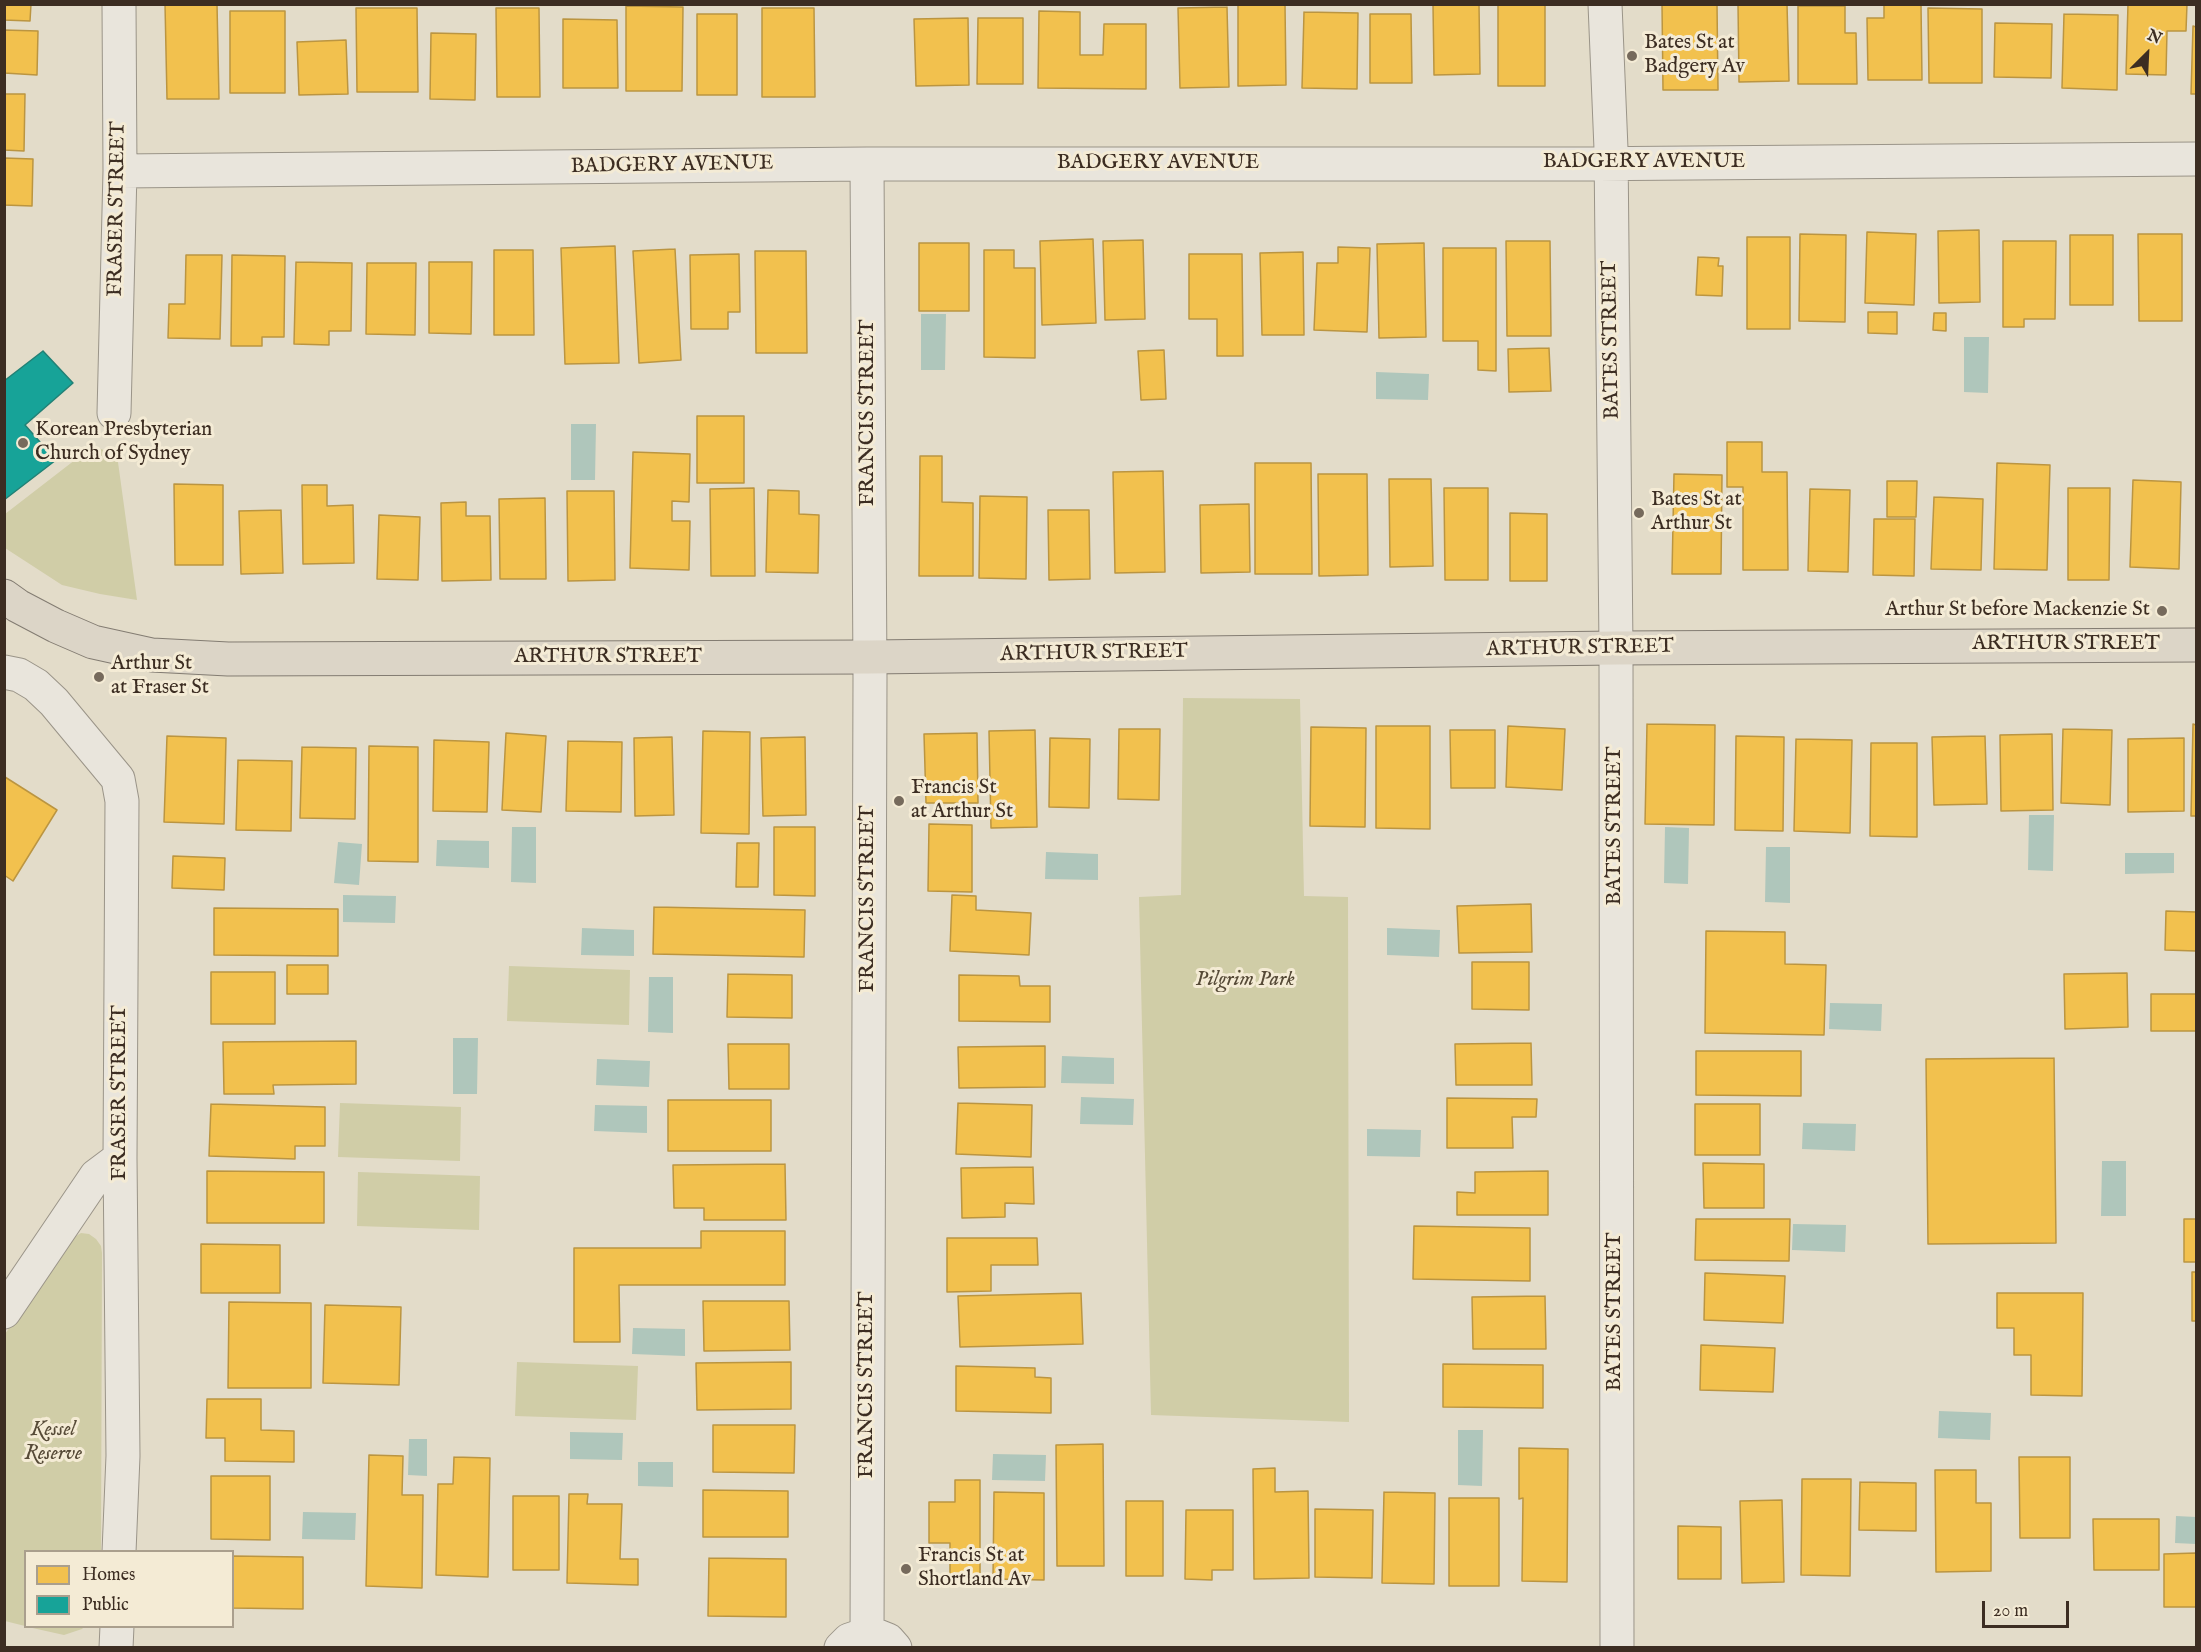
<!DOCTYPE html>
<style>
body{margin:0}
#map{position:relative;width:2201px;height:1652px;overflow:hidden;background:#e3dcc9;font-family:"IM FELL English",serif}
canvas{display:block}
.frame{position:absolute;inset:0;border:6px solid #3c2d22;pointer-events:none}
.legend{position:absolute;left:24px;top:1550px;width:210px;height:78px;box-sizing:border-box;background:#f4ebd5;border:2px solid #aa9f8d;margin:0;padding:8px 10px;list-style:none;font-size:18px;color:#3c2d22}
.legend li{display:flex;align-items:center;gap:12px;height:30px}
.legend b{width:30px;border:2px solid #aa9f8d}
.north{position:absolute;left:2117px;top:24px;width:60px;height:60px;-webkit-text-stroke:4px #f4ebd5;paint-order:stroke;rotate:24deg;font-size:16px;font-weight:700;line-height:24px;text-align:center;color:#3c2d22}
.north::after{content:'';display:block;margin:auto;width:21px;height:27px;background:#3c2d22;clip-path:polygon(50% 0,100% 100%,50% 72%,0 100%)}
.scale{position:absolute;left:1982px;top:1601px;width:87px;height:27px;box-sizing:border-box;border:3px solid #3c2d22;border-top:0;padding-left:8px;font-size:18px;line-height:21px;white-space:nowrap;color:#3c2d22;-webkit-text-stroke:4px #f4ebd5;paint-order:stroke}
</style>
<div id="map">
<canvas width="2201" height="1652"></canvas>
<div class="frame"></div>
<ul class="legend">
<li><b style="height:16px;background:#f2c14e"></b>Homes</li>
<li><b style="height:16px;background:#17a398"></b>Public</li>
</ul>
<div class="north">N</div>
<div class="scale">20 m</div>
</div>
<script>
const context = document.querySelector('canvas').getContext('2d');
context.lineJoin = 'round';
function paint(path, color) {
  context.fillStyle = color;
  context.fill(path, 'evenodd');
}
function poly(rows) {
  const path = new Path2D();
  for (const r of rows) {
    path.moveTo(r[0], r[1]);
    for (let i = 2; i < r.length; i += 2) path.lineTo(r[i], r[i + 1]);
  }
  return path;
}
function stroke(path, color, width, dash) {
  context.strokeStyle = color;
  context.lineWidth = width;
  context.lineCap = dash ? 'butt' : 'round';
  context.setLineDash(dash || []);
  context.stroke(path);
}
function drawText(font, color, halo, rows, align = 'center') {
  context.font = font + ' "IM FELL English",serif';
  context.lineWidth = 6;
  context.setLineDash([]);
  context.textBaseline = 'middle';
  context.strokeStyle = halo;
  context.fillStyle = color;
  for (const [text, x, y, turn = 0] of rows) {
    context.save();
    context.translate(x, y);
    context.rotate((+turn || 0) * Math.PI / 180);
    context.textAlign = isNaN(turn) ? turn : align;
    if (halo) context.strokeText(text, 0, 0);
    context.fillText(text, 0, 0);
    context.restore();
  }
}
paint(poly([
 [93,446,117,455,137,600,100,594,62,585,5,548,5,514],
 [1183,698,1300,699,1304,896,1348,897,1349,1422,1151,1415,1139,897,1181,895],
 [509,966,630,970,629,1025,507,1021],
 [340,1103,461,1107,460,1161,338,1157],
 [358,1172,480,1176,479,1230,357,1226],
 [81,1233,89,1234,96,1239,101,1246,102,1253,101,1551,26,1552,25,1626,5,1621,5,1334,71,1239],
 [517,1362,638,1366,636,1420,515,1416],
 [28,1627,84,1626,84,1627,82,1629,64,1635]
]), '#d0cda7');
paint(poly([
 [921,314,946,314,945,370,921,370],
 [1964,337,1989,337,1988,393,1964,392],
 [1376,372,1429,374,1428,400,1376,399],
 [571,424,596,424,595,480,571,480],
 [2029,815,2054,815,2053,871,2028,870],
 [512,827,536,827,536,883,511,882],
 [1665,827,1689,828,1688,884,1664,883],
 [437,840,489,841,489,868,436,866],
 [338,842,362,844,359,885,334,883],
 [1766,847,1790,847,1790,903,1765,902],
 [1046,852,1098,854,1098,880,1045,879],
 [2125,853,2174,853,2174,873,2125,874],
 [343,895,396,896,395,923,343,922],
 [582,928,634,930,634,956,581,955],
 [1387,928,1440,930,1439,957,1387,955],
 [649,977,673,977,673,1033,648,1032],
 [1830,1003,1882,1004,1881,1031,1829,1029],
 [453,1038,478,1038,477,1094,453,1094],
 [1062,1056,1114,1058,1114,1084,1061,1083],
 [597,1059,650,1061,649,1087,596,1085],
 [1081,1097,1134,1099,1133,1125,1080,1124],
 [595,1105,647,1106,647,1133,594,1131],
 [1803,1123,1856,1124,1855,1151,1802,1149],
 [1367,1129,1421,1130,1420,1157,1367,1156],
 [2102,1161,2126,1161,2126,1216,2101,1216],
 [1793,1224,1846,1225,1845,1252,1792,1250],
 [633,1328,685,1329,685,1356,632,1354],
 [1939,1411,1991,1413,1990,1440,1938,1438],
 [1458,1430,1483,1430,1482,1486,1458,1485],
 [570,1432,623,1433,622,1460,570,1459],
 [409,1439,427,1439,427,1476,408,1475],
 [993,1454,1046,1455,1045,1481,992,1480],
 [638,1462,673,1462,673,1487,638,1486],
 [303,1512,356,1513,355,1540,302,1539],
 [2176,1516,2196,1517,2196,1544,2175,1543]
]), '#afc6bb');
const homes = poly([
 [4,4,31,4,30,21,4,20,4,4],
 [165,4,217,4,219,99,167,99,165,4],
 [1238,4,1285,4,1286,85,1238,86,1238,4],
 [1433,4,1479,4,1480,74,1434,75,1433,4],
 [1498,4,1545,4,1545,86,1498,86,1498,4],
 [1662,4,1717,4,1718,90,1663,90,1662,4],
 [1738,4,1787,4,1789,81,1739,82,1738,4],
 [1884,4,1921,4,1922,80,1868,80,1867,18,1884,18,1884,4],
 [2128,4,2187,4,2186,31,2167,31,2166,75,2126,74,2128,4],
 [626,6,683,7,682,91,626,91,626,6],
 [1798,6,1845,6,1845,33,1856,33,1857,84,1798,84,1798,6],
 [1227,7,1229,87,1180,88,1178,8,1227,7],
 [356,8,417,8,418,92,357,92,356,8],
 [496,8,539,8,540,97,497,97,496,8],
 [762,8,814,8,815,97,762,97,762,8],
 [1928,8,1982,9,1982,83,1929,83,1928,8],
 [230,11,285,11,285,93,230,93,230,11],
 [1039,11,1080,12,1080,55,1103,55,1104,24,1146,24,1146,89,1038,88,1039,11],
 [1304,12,1358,13,1357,89,1302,88,1304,12],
 [697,14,737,14,737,95,697,95,697,14],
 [1370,14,1411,14,1412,83,1370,83,1370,14],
 [2064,14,2118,15,2117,90,2062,88,2064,14],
 [968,18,969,85,916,86,914,19,968,18],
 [978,18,1023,18,1023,84,977,84,978,18],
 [563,19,617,20,618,88,563,88,563,19],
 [1995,23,2052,24,2051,78,1994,77,1995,23],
 [2193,26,2196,27,2196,94,2191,94,2193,26],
 [4,30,38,31,37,75,4,73,4,30],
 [431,33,476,34,475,100,430,99,431,33],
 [346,40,348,94,299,95,297,42,346,40],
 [4,94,25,94,24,151,4,150,4,94],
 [4,158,33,159,32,206,4,205,4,158],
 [1979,230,1980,302,1939,303,1938,231,1979,230],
 [1867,232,1916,234,1914,305,1865,303,1867,232],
 [1800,234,1846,235,1845,322,1799,321,1800,234],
 [2138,234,2182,234,2182,321,2139,321,2138,234],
 [2070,235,2113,235,2113,305,2070,305,2070,235],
 [1747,237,1790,237,1790,329,1747,329,1747,237],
 [1093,239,1096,323,1042,325,1040,241,1093,239],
 [1143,240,1145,319,1105,320,1103,241,1143,240],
 [1506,241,1550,241,1551,336,1507,336,1506,241],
 [2003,241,2056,241,2055,319,2024,319,2024,327,2003,327,2003,241],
 [919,243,969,243,969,311,919,311,919,243],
 [1424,243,1426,337,1379,338,1377,244,1424,243],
 [615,246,619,363,565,364,561,248,615,246],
 [1338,247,1370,248,1367,332,1314,330,1317,263,1338,263,1338,247],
 [1443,248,1496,248,1496,371,1478,370,1478,341,1443,341,1443,248],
 [675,249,681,360,639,363,633,251,675,249],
 [494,250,533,250,534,335,494,335,494,250],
 [984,250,1014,250,1014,268,1035,268,1035,358,984,357,984,250],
 [755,251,806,251,807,353,756,353,755,251],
 [1303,252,1304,335,1262,335,1260,253,1303,252],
 [739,254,740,312,728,312,728,329,691,329,690,255,739,254],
 [1189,254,1242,254,1243,356,1217,356,1217,319,1189,319,1189,254],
 [186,255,222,255,220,339,168,338,169,304,185,304,186,255],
 [232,255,285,256,284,337,262,337,262,346,231,346,232,255],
 [1698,257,1719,258,1718,266,1723,266,1722,296,1696,295,1698,257],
 [296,262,352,263,351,331,329,331,329,345,294,344,296,262],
 [429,262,472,262,471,334,429,333,429,262],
 [367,263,416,263,415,335,366,334,367,263],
 [1868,312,1897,312,1897,334,1868,333,1868,312],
 [1934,313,1946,313,1946,331,1933,330,1934,313],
 [1549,348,1551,391,1509,392,1508,349,1549,348],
 [1164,350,1166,399,1141,400,1138,351,1164,350],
 [697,416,744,416,744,483,697,483,697,416],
 [1727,442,1762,442,1762,472,1787,472,1788,570,1743,570,1743,487,1727,487,1727,442],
 [633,452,690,454,689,502,672,501,672,521,690,521,689,570,630,568,633,452],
 [920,456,942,456,942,502,973,503,973,576,919,576,920,456],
 [1255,463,1311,463,1312,574,1255,574,1255,463],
 [1997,463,2050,465,2047,570,1994,569,1997,463],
 [1163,471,1165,572,1115,573,1113,472,1163,471],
 [1318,474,1367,474,1368,575,1319,576,1318,474],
 [1674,474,1722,475,1721,574,1672,574,1674,474],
 [1389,479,1431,479,1433,566,1390,567,1389,479],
 [2133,480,2181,482,2179,569,2130,567,2133,480],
 [1887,481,1917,481,1916,517,1887,517,1887,481],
 [174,484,223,485,223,565,175,565,174,484],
 [302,485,327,485,327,506,353,505,354,563,303,564,302,485],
 [754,488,755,576,711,576,710,489,754,488],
 [1444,488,1488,488,1488,580,1445,580,1444,488],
 [2068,488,2110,488,2109,580,2068,580,2068,488],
 [1810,489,1850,490,1848,572,1808,571,1810,489],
 [768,490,799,491,799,514,819,515,818,573,766,572,768,490],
 [567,491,614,491,615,580,568,581,567,491],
 [980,496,1027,497,1026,579,979,578,980,496],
 [1934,497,1983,499,1981,570,1931,569,1934,497],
 [545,498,546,579,500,579,499,499,545,498],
 [466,502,466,516,490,516,491,580,442,581,441,503,466,502],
 [1249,504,1250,572,1201,573,1200,505,1249,504],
 [281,510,283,573,241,574,239,511,281,510],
 [1048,510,1089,510,1090,579,1049,580,1048,510],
 [1510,513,1547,514,1547,581,1510,581,1510,513],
 [379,515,420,517,418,580,377,579,379,515],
 [1874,519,1915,519,1914,576,1873,575,1874,519],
 [1647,724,1715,725,1714,825,1645,824,1647,724],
 [2193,724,2196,725,2196,816,2191,816,2193,724],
 [1376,726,1430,726,1430,829,1376,828,1376,726],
 [1508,726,1565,729,1562,790,1506,787,1508,726],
 [1311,727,1366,728,1365,827,1310,826,1311,727],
 [1119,729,1160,729,1159,800,1118,799,1119,729],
 [2063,729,2112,730,2110,805,2061,803,2063,729],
 [1035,730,1037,827,991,828,989,731,1035,730],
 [1450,730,1495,730,1495,788,1451,788,1450,730],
 [703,731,750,732,749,834,701,833,703,731],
 [506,733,546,736,541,812,502,810,506,733],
 [977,733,978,803,926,803,924,734,977,733],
 [2052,734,2053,810,2001,811,2000,735,2052,734],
 [167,736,226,738,224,824,164,822,167,736],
 [1736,736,1784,737,1783,831,1735,830,1736,736],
 [1985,736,1987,804,1934,805,1932,737,1985,736],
 [672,737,674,815,635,816,634,738,672,737],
 [805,737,806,815,763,816,761,738,805,737],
 [1050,738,1090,739,1089,808,1049,807,1050,738],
 [2184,738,2184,811,2128,812,2128,739,2184,738],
 [1796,739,1852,740,1850,833,1794,831,1796,739],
 [434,740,489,742,487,812,433,811,434,740],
 [568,741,622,742,621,812,566,811,568,741],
 [1871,743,1917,743,1917,837,1870,836,1871,743],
 [369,746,418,747,418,862,368,861,369,746],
 [302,747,356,748,355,819,300,818,302,747],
 [238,760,292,761,291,831,236,830,238,760],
 [5,777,57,810,13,881,4,875,5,777],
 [929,824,972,825,972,892,928,891,929,824],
 [774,827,815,827,815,896,774,895,774,827],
 [737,843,759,843,758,887,736,887,737,843],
 [173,856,225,858,224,890,172,888,173,856],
 [952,895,976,896,976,910,1031,913,1029,955,950,951,952,895],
 [1531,904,1532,952,1459,953,1457,906,1531,904],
 [654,907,805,910,804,957,653,954,654,907],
 [214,908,338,909,338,956,214,955,214,908],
 [2166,911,2196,912,2196,951,2165,950,2166,911],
 [1706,931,1785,932,1785,964,1826,965,1824,1035,1705,1033,1706,931],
 [1472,962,1529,962,1529,1010,1472,1009,1472,962],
 [287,965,328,965,328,994,287,994,287,965],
 [211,972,275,972,275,1024,211,1024,211,972],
 [2127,973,2128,1027,2065,1029,2064,974,2127,973],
 [728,974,792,975,792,1018,727,1017,728,974],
 [959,975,1019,976,1020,986,1050,986,1050,1022,959,1021,959,975],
 [2151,994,2196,994,2196,1031,2151,1031,2151,994],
 [356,1041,356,1084,273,1085,274,1094,224,1094,223,1042,356,1041],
 [1531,1043,1532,1085,1456,1085,1455,1044,1531,1043],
 [728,1044,789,1044,789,1089,729,1089,728,1044],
 [1045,1046,1045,1087,959,1088,958,1047,1045,1046],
 [1696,1051,1801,1051,1801,1096,1696,1095,1696,1051],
 [2054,1058,2056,1243,1928,1244,1926,1059,2054,1058],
 [1447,1098,1537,1099,1536,1117,1512,1117,1513,1148,1447,1148,1447,1098],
 [668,1100,771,1100,771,1151,668,1151,668,1100],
 [958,1103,1032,1105,1031,1157,956,1154,958,1103],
 [211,1104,325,1107,325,1146,295,1146,295,1159,209,1156,211,1104],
 [1695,1104,1760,1104,1760,1155,1695,1155,1695,1104],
 [1703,1163,1764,1164,1764,1208,1704,1208,1703,1163],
 [785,1164,786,1220,704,1220,704,1208,674,1208,673,1165,785,1164],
 [1033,1167,1034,1204,1005,1203,1005,1217,962,1218,961,1168,1033,1167],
 [207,1171,324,1172,324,1223,207,1223,207,1171],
 [1548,1171,1548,1215,1457,1215,1457,1192,1475,1193,1475,1172,1548,1171],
 [1696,1219,1790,1219,1789,1261,1695,1260,1696,1219],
 [2184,1219,2196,1219,2196,1262,2184,1262,2184,1219],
 [1414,1226,1530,1228,1530,1281,1413,1279,1414,1226],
 [701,1231,785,1231,785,1285,619,1285,620,1342,574,1342,574,1248,701,1248,701,1231],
 [947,1238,1037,1238,1038,1265,991,1265,991,1291,947,1292,947,1238],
 [201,1244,280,1245,280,1293,201,1293,201,1244],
 [2192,1272,2196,1272,2196,1321,2192,1321,2192,1272],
 [1705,1273,1785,1276,1783,1323,1704,1320,1705,1273],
 [1081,1293,1083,1344,960,1347,958,1296,1081,1293],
 [1997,1293,2083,1293,2082,1396,2031,1395,2031,1355,2014,1355,2014,1328,1997,1328,1997,1293],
 [1545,1296,1546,1349,1473,1349,1472,1297,1545,1296],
 [703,1301,789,1301,790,1350,704,1351,703,1301],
 [229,1302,311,1303,311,1388,228,1388,229,1302],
 [325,1305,401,1307,399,1385,323,1383,325,1305],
 [1701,1345,1775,1348,1773,1392,1700,1390,1701,1345],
 [791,1362,791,1409,697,1410,696,1363,791,1362],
 [1443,1364,1543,1365,1543,1408,1443,1407,1443,1364],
 [956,1366,1035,1368,1035,1377,1051,1378,1051,1413,956,1411,956,1366],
 [207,1399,261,1399,261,1430,294,1431,294,1462,225,1461,225,1438,206,1438,207,1399],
 [713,1425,795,1425,794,1473,713,1472,713,1425],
 [1103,1444,1104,1566,1057,1566,1056,1445,1103,1444],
 [1519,1448,1568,1449,1567,1582,1522,1581,1523,1498,1519,1499,1519,1448],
 [369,1455,403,1456,402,1495,423,1495,422,1588,366,1586,369,1455],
 [454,1457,490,1458,488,1577,436,1575,438,1484,453,1484,454,1457],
 [2019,1457,2070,1457,2070,1538,2020,1538,2019,1457],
 [1275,1468,1275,1492,1308,1491,1309,1578,1254,1579,1253,1469,1275,1468],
 [1935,1470,1976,1470,1976,1503,1991,1503,1991,1571,1936,1572,1935,1470],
 [211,1476,270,1476,270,1540,211,1539,211,1476],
 [1802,1479,1851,1479,1850,1576,1801,1575,1802,1479],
 [955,1480,980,1480,980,1580,950,1580,950,1543,929,1543,929,1502,955,1502,955,1480],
 [1860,1482,1916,1483,1916,1531,1859,1530,1860,1482],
 [703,1490,788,1491,788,1537,703,1537,703,1490],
 [994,1492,1044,1493,1044,1580,993,1579,994,1492],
 [1384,1492,1435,1493,1434,1584,1382,1583,1384,1492],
 [569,1494,588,1494,587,1504,622,1504,620,1559,638,1559,638,1585,567,1583,569,1494],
 [513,1496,559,1496,559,1570,513,1570,513,1496],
 [1449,1498,1499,1498,1499,1586,1449,1586,1449,1498],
 [1782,1500,1784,1582,1742,1583,1740,1501,1782,1500],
 [1126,1501,1163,1501,1163,1576,1126,1576,1126,1501],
 [1315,1509,1373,1510,1372,1578,1315,1577,1315,1509],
 [1186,1510,1233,1510,1233,1570,1212,1570,1212,1580,1185,1579,1186,1510],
 [2093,1519,2159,1519,2159,1570,2094,1570,2093,1519],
 [1678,1526,1721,1527,1721,1579,1678,1579,1678,1526],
 [2196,1553,2196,1607,2164,1607,2164,1554,2196,1553],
 [232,1556,303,1557,303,1609,232,1608,232,1556],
 [709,1558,786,1559,786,1617,708,1616,709,1558]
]);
paint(homes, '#f2c14e');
stroke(homes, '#bb9541', 1.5);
const public = poly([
 [43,351,73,383,25,425,56,460,4,500,4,381,43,351]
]);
paint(public, '#17a398');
stroke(public, '#228075', 1.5);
const minor = poly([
 [1605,4,1611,149,1616,648,1617,1648],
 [120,171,867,164,1567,164,2196,159],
 [114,413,120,171,119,4],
 [4,672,19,675,36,685,54,702,118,779,122,801,120,1158,123,1456,119,1552],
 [4,1312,96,1176,120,1158],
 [867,1634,870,678,867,164],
 [116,1648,117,1626],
 [841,1648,849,1640,867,1634,878,1636,888,1640,895,1648]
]);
const major = poly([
 [4,596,18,606,56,626,93,642,152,655,228,659,870,657,1616,648,2196,645]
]);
stroke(minor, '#9a9488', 35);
stroke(major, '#837c72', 35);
stroke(minor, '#e9e5dc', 33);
stroke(major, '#dcd5c7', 33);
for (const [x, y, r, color] of [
 [1632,56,6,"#766a5c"],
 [23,443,6,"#766a5c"],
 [1639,513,6,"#766a5c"],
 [2162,611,6,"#766a5c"],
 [99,677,6,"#766a5c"],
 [899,801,6,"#766a5c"],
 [906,1569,6,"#766a5c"]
]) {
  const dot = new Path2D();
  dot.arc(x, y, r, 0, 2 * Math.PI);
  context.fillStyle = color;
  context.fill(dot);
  stroke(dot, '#f4ebd5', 2);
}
drawText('21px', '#3c2d22', '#f4ebd5', [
 ["Bates St at",1644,44],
 ["Badgery Av",1644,68],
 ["Korean Presbyterian",35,431],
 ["Church of Sydney",35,455],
 ["Bates St at",1651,501],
 ["Arthur St",1651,525],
 ["Arthur St before Mackenzie St",2150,611,"right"],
 ["Arthur St",111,665],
 ["at Fraser St",111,689],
 ["Francis St",911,789],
 ["at Arthur St",911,813],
 ["Francis St at",918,1557],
 ["Shortland Av",918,1581]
], 'left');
drawText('21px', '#3c2d22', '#f4ebd5', [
 ["BADGERY AVENUE",1644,163],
 ["BADGERY AVENUE",1158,164],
 ["BADGERY AVENUE",672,166,-1],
 ["FRASER STREET",118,209,-89],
 ["BATES STREET",1612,340,-91],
 ["FRANCIS STREET",869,413,-90],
 ["ARTHUR STREET",2066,645],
 ["ARTHUR STREET",1580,649,-1],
 ["ARTHUR STREET",1094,654,-1],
 ["ARTHUR STREET",608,658],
 ["BATES STREET",1616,826,-90],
 ["FRANCIS STREET",869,899,-90],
 ["FRASER STREET",121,1093,-90],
 ["BATES STREET",1616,1312,-90],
 ["FRANCIS STREET",868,1385,-90]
]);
drawText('italic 21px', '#564a37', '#f4ebd5', [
 ["Pilgrim Park",1245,981],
 ["Kessel",53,1431],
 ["Reserve",53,1455]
]);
</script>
